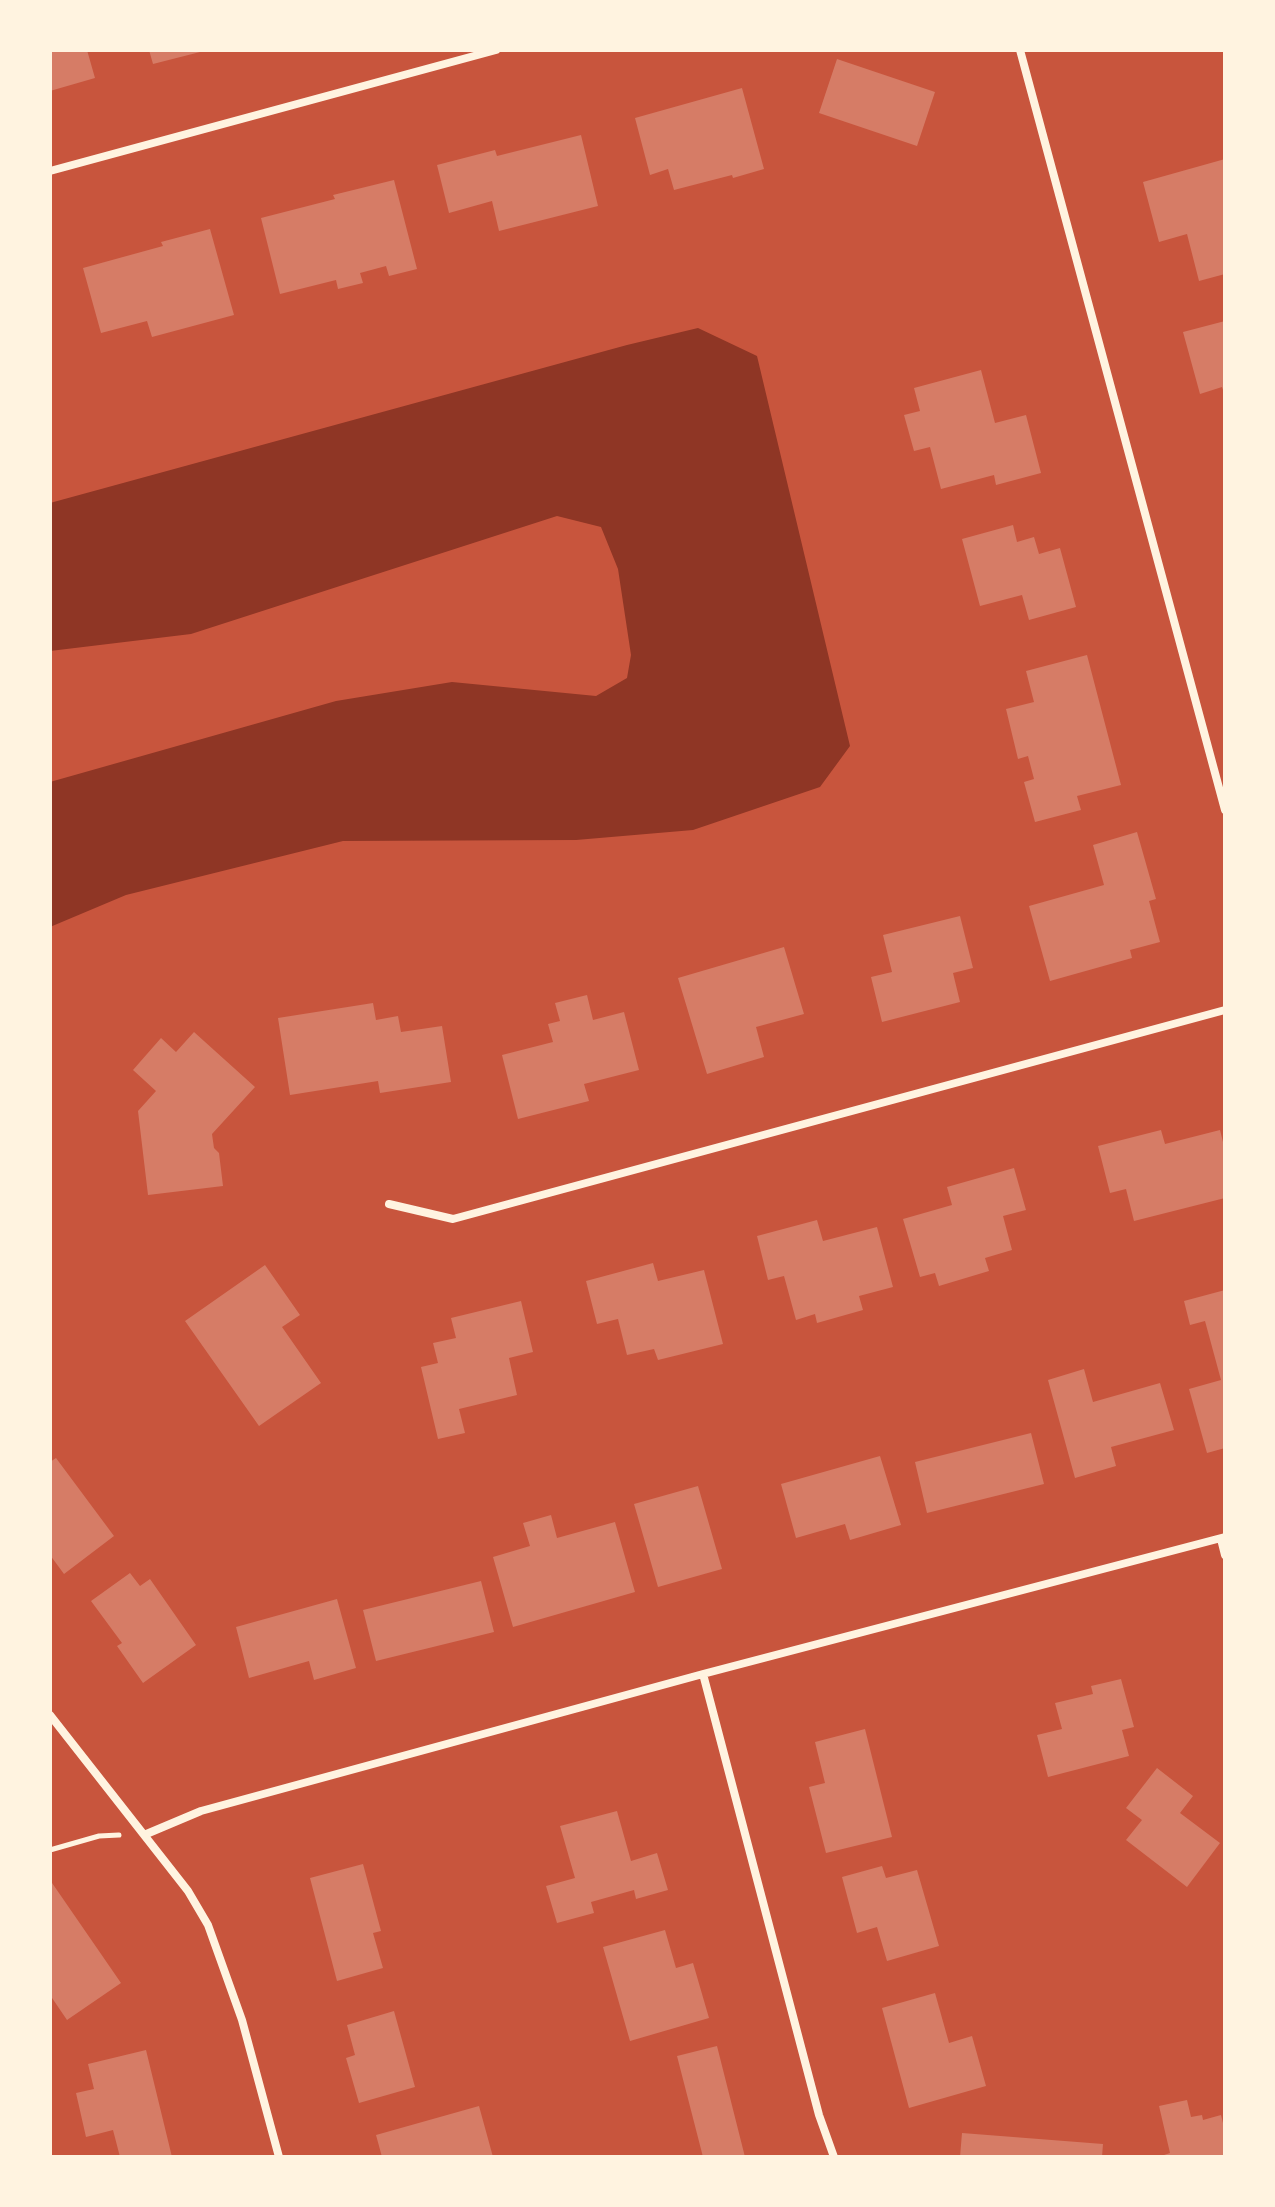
<!DOCTYPE html>
<style>
body{margin:0}
#map{position:relative;width:1275px;height:2207px;overflow:hidden;background:#c8553d;font-family:"IBM Plex Sans",sans-serif}
canvas{display:block}
.frame{position:absolute;inset:0;border:52px solid #fff3e0;pointer-events:none}
</style>
<div id="map">
<canvas width="1275" height="2207"></canvas>
<div class="frame"></div>
</div>
<script>
const context = document.querySelector('canvas').getContext('2d');
context.lineJoin = 'round';
function paint(path, color) {
  context.fillStyle = color;
  context.fill(path, 'evenodd');
}
function poly(rows) {
  const path = new Path2D();
  for (const r of rows) {
    path.moveTo(r[0], r[1]);
    for (let i = 2; i < r.length; i += 2) path.lineTo(r[i], r[i + 1]);
  }
  return path;
}
function stroke(path, color, width, dash) {
  context.strokeStyle = color;
  context.lineWidth = width;
  context.lineCap = dash ? 'butt' : 'round';
  context.setLineDash(dash || []);
  context.stroke(path);
}
paint(poly([
 [698,328,757,356,850,746,820,787,693,830,576,840,343,841,126,895,50,927,50,782,336,701,452,682,596,696,627,678,631,655,618,569,601,527,557,516,191,634,50,651,50,503,627,345]
]), '#8f3625');
paint(poly([
 [50,50,87,50,95,78,50,91],
 [149,50,204,50,204,51,153,64],
 [837,59,935,92,917,146,819,113],
 [742,88,764,169,733,178,732,175,674,190,668,169,650,175,635,118],
 [581,135,598,206,499,231,492,201,449,213,437,165,495,150,497,156],
 [1225,159,1225,274,1199,281,1187,234,1159,242,1143,182],
 [394,180,417,269,389,276,386,266,360,273,363,283,338,289,336,280,280,294,261,218,335,199,333,195],
 [210,229,234,315,152,337,147,321,101,333,83,268,163,246,161,242],
 [1225,321,1225,396,1222,387,1200,394,1183,332],
 [981,370,995,423,1026,415,1041,473,996,485,994,475,941,489,930,447,914,451,904,415,920,411,914,388],
 [1013,525,1017,542,1034,537,1039,554,1060,548,1076,607,1029,620,1022,595,980,606,962,539],
 [1087,655,1121,785,1077,796,1081,810,1035,822,1024,782,1034,779,1028,756,1018,759,1006,709,1034,702,1026,671],
 [1137,832,1156,899,1149,901,1160,942,1130,950,1132,958,1050,981,1029,906,1104,885,1093,845],
 [960,916,973,968,953,973,960,1002,882,1022,871,977,892,972,883,935],
 [784,947,804,1014,756,1027,764,1057,707,1074,678,978],
 [587,995,593,1020,624,1012,639,1070,584,1084,589,1101,518,1119,502,1055,553,1042,548,1024,560,1021,555,1003],
 [373,1003,376,1020,398,1016,401,1032,442,1026,451,1082,380,1093,378,1081,290,1095,278,1018],
 [194,1032,255,1087,212,1134,214,1148,219,1153,223,1186,148,1195,138,1111,156,1091,133,1070,161,1038,176,1052],
 [1161,1130,1165,1144,1220,1130,1225,1150,1225,1198,1134,1221,1126,1189,1110,1193,1098,1146],
 [1014,1168,1026,1210,1003,1216,1012,1250,985,1258,989,1271,939,1286,935,1273,920,1277,903,1219,952,1205,947,1187],
 [817,1220,823,1241,877,1227,893,1287,859,1296,863,1310,817,1323,815,1314,796,1320,784,1276,768,1280,757,1236],
 [653,1263,658,1281,704,1270,723,1344,658,1360,654,1349,627,1355,618,1319,597,1324,586,1281],
 [265,1265,300,1315,282,1327,321,1383,259,1426,185,1321],
 [1225,1290,1225,1448,1207,1453,1189,1389,1221,1380,1205,1321,1190,1325,1184,1301],
 [521,1301,533,1352,509,1358,517,1395,459,1409,465,1433,438,1439,421,1367,438,1363,433,1343,456,1338,451,1318],
 [1084,1369,1093,1402,1160,1383,1174,1430,1111,1447,1116,1466,1075,1478,1048,1380],
 [1031,1433,1044,1484,927,1513,915,1462],
 [880,1456,901,1525,850,1540,845,1524,796,1538,781,1484],
 [56,1458,114,1536,64,1574,50,1555,50,1462],
 [698,1486,722,1569,658,1587,634,1504],
 [551,1515,557,1538,615,1522,635,1592,513,1627,493,1557,530,1546,523,1523],
 [130,1573,140,1586,150,1579,196,1645,143,1683,117,1646,122,1643,91,1601],
 [481,1581,494,1632,376,1661,363,1610],
 [337,1599,356,1668,314,1680,309,1661,249,1678,236,1627],
 [1121,1679,1134,1727,1122,1730,1129,1756,1048,1777,1037,1735,1062,1729,1055,1703,1093,1694,1091,1686],
 [865,1729,892,1837,826,1853,809,1787,825,1783,815,1742],
 [1157,1768,1193,1796,1180,1813,1220,1843,1187,1887,1126,1840,1142,1820,1126,1808],
 [617,1811,631,1861,657,1853,668,1890,636,1899,634,1890,591,1902,594,1913,557,1923,546,1886,575,1878,560,1826],
 [363,1864,381,1931,373,1933,383,1968,337,1981,310,1878],
 [882,1866,886,1878,917,1870,939,1946,887,1961,877,1927,857,1933,842,1877],
 [50,1880,121,1983,67,2020,50,1995],
 [665,1930,676,1968,693,1963,709,2018,630,2041,603,1947],
 [935,1993,949,2043,972,2036,986,2086,909,2108,882,2008],
 [394,2011,415,2087,359,2103,346,2058,355,2055,347,2025],
 [717,2046,745,2157,703,2157,677,2056],
 [146,2050,172,2157,120,2157,113,2130,86,2137,76,2093,94,2089,88,2064],
 [1187,2100,1191,2117,1202,2115,1203,2120,1221,2115,1225,2131,1225,2157,1158,2157,1170,2153,1159,2106],
 [479,2106,493,2157,382,2157,376,2135],
 [962,2133,1103,2144,1102,2157,960,2157]
]), '#d67c66');
stroke(poly([
 [50,1850,99,1836,119,1835]
]), '#fff3e0', 5);
stroke(poly([
 [1020,50,1225,810],
 [50,171,496,50],
 [389,1204,453,1219,1225,1010],
 [1221,1539,1225,1555],
 [703,1674,819,2115,834,2157],
 [50,1715,188,1891,208,1925,242,2020,279,2157],
 [144,1835,201,1811,703,1674,1225,1537]
]), '#fff3e0', 8);
</script>
